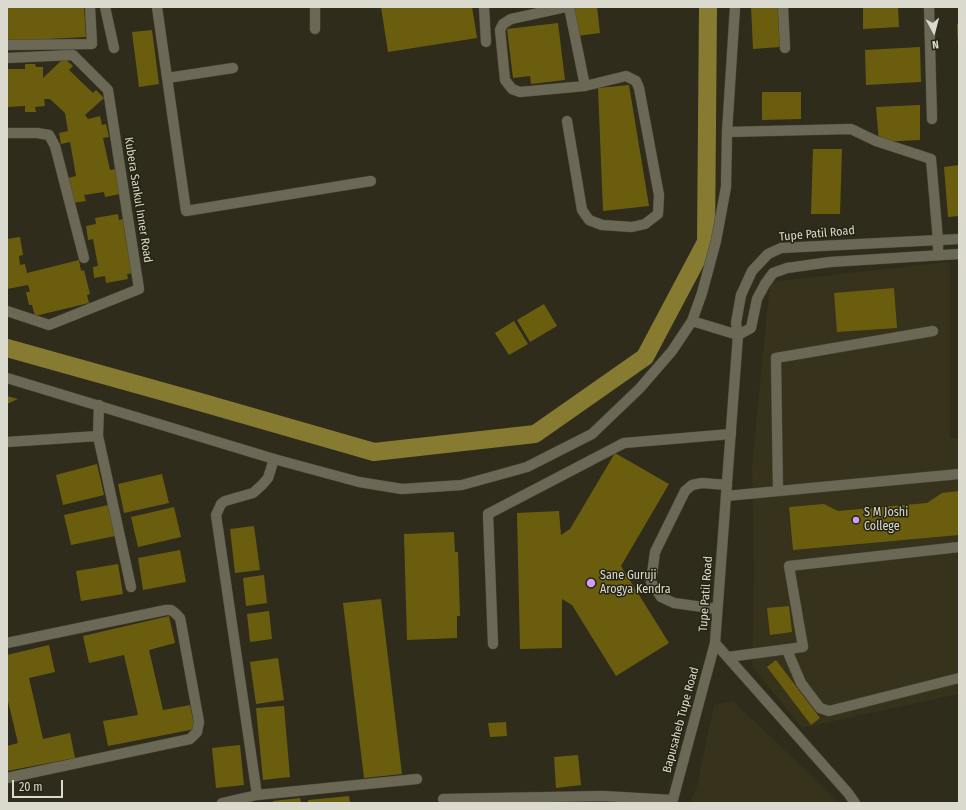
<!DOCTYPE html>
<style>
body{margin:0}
#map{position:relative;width:966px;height:810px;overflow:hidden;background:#2f2c1c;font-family:"Fira Sans Condensed",sans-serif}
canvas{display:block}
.frame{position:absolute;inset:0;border:8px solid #dbdacf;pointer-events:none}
.north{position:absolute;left:914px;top:12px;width:40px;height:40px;-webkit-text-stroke:3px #252312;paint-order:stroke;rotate:173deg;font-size:11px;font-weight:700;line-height:16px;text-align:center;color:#dbdacf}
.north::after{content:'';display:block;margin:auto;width:14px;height:18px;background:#dbdacf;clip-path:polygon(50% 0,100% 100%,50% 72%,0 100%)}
.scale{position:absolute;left:12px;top:780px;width:51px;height:18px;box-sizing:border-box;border:2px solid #dbdacf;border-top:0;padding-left:5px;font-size:12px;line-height:14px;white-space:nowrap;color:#dbdacf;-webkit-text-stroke:3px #252312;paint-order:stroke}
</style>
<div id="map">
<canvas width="966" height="810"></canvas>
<div class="frame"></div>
<div class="north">N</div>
<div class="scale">20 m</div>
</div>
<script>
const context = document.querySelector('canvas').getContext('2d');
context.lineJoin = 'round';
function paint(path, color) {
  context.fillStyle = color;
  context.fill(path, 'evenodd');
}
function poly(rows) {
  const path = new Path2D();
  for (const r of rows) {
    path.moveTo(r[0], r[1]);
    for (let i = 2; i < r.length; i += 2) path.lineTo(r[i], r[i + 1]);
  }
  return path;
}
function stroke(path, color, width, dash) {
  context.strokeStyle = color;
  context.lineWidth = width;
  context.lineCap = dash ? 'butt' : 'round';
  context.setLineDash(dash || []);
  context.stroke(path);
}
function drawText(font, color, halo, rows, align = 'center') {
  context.font = font + ' "Fira Sans Condensed",sans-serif';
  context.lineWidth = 3;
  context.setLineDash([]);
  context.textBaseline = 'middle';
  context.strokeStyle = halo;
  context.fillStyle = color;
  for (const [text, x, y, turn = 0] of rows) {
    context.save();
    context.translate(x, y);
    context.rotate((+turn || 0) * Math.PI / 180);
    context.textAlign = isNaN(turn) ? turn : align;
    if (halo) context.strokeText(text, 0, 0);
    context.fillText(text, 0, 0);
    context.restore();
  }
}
paint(poly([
 [950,262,950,438,959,438,959,694,802,728,752,666,754,574,752,466,770,282],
 [733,701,826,789,838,803,690,803,696,789,714,705]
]), '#36321b');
stroke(poly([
 [7,348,193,400,374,452,535,434,645,357,706,242,708,7]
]), '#877b32', 18);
paint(poly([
 [7,7,84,7,86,37,7,41],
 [381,7,472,7,477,38,388,52],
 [574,7,597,7,600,33,577,36],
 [751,7,778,7,780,47,753,49],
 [863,7,898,7,899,27,863,29],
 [558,23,565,80,531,84,530,76,513,78,507,29],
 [957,24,959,24,959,46,958,46],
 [152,30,159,84,139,87,132,32],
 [920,47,921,82,866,85,865,50],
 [64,58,73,66,69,70,93,93,96,90,104,98,85,115,88,119,100,116,102,125,106,124,109,137,103,138,110,170,115,169,120,194,105,197,104,192,84,195,86,201,73,203,68,178,76,176,70,142,61,144,59,133,68,131,65,113,50,99,44,99,45,106,35,107,36,112,25,112,25,106,7,107,7,69,25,69,25,64,35,64,36,67,43,67,43,78],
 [629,85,649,206,603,211,598,88],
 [762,92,801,92,801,119,762,120],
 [920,105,920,140,879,142,876,107],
 [813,149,842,149,840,214,811,214],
 [959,165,959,216,948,217,944,167],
 [118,214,119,220,127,218,128,228,124,228,130,263,134,262,135,273,127,274,128,279,106,283,105,276,94,278,93,267,98,266,93,239,88,240,86,226,96,224,95,218],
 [20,237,23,255,19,256,20,265,25,264,27,273,79,260,81,271,84,270,90,294,87,295,89,303,35,316,32,305,29,305,26,292,30,292,28,285,7,289,7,239],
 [894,288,897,328,837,332,834,293],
 [544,304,557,326,530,342,517,320],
 [514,321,528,344,509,355,495,333],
 [7,396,18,399,7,404],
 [615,453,669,484,621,566,669,643,616,676,572,605,562,599,562,648,520,649,517,513,559,511,561,535,570,529],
 [97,464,104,495,63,505,56,475],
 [162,474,169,503,124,513,118,484],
 [959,491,959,535,793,550,789,507,824,504,838,511,927,503,942,493],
 [108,505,115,536,71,545,64,515],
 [174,507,181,537,138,547,131,517],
 [254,526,260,570,235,573,230,529],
 [454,532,455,552,458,552,460,616,457,616,457,638,407,640,404,534],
 [180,550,186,582,143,590,138,558],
 [118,564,123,594,81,601,76,571],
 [264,575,267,603,246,606,243,578],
 [381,599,402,774,364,778,343,603],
 [789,606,792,632,770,635,767,608],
 [269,611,272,639,250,642,247,614],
 [169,616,175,643,149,650,163,710,190,705,195,729,108,746,103,721,138,715,124,655,89,663,83,636],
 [49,645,55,672,29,678,43,739,70,733,75,758,7,771,7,746,18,743,7,697,7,655],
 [278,658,284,700,256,704,250,662],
 [776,660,820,718,811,725,767,667],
 [284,706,290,777,263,780,256,708],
 [506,722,507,736,490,737,488,723],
 [240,745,244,785,216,788,212,748],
 [578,755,581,785,556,788,554,757],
 [349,796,350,803,308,803,308,800],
 [300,798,301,803,273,803,273,801]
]), '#6a5e0e');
const service = poly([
 [157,7,186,211,371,181],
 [315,7,315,29],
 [484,7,486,42],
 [566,7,511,19,503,24,500,30,505,80,512,89,520,92,585,86,626,76,636,81,639,88,659,195,658,214,645,224,632,227,602,225,589,220,582,210,567,121],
 [569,7,585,86],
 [783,7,785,48],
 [929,7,932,119],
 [7,45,92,44,90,7],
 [7,58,73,55,108,90,139,289,49,325,7,311],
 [167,78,233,68],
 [727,132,851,129,876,141,931,159,938,240,938,255],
 [7,133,37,133,49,135,55,146,84,258],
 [778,491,776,358,933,331],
 [726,496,959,474],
 [717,609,674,603,661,597,651,582,655,552,685,491,692,485,702,483,727,485],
 [493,644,488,514,624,443,731,434],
 [787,650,801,683,820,708,829,711,959,678],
 [728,657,803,647,789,566,959,547]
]);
const minor = poly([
 [105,7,114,48],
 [99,405,98,436,131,587],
 [7,442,98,436],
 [7,643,166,610,171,610,175,613,180,618,181,623,199,722,197,732,190,739,7,778],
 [715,643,848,793,855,803],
 [257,795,216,515,221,504,225,501,253,493,262,485,268,478,274,459],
 [443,799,603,796,672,800],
 [222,803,257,795,417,779]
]);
const tertiary = poly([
 [692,321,738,335],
 [738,335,751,328,757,299,765,284,773,273,787,268,830,262,959,254],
 [7,378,274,459,359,482,402,489,462,485,527,467,592,434,640,388,672,351,692,321,702,293,716,241,726,187,727,132,735,7],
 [672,803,715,643,738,335,736,323,741,295,752,271,768,254,781,248,959,239]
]);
stroke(service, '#4a483a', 11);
stroke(minor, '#4a483a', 11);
stroke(tertiary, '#4a483a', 11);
stroke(service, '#6b6956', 10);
stroke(minor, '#6b6956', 10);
stroke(tertiary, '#6b6956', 10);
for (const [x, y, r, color] of [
 [856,520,4,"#d49cfc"],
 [591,583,5,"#d49cfc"]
]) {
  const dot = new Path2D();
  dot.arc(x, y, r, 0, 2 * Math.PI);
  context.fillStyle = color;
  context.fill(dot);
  stroke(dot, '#252312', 1.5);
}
drawText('12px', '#dbdacf', '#252312', [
 ["Kubera Sankul Inner Road",138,200,81],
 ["Tupe Patil Road",817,234,-5],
 ["Tupe Patil Road",706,594,-86],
 ["Bapusaheb Tupe Road",681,720,-75]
]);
drawText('12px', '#dbdacf', '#252312', [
 ["S M Joshi",864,513],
 ["College",864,527],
 ["Sane Guruji",600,576],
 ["Arogya Kendra",600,590]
], 'left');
</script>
